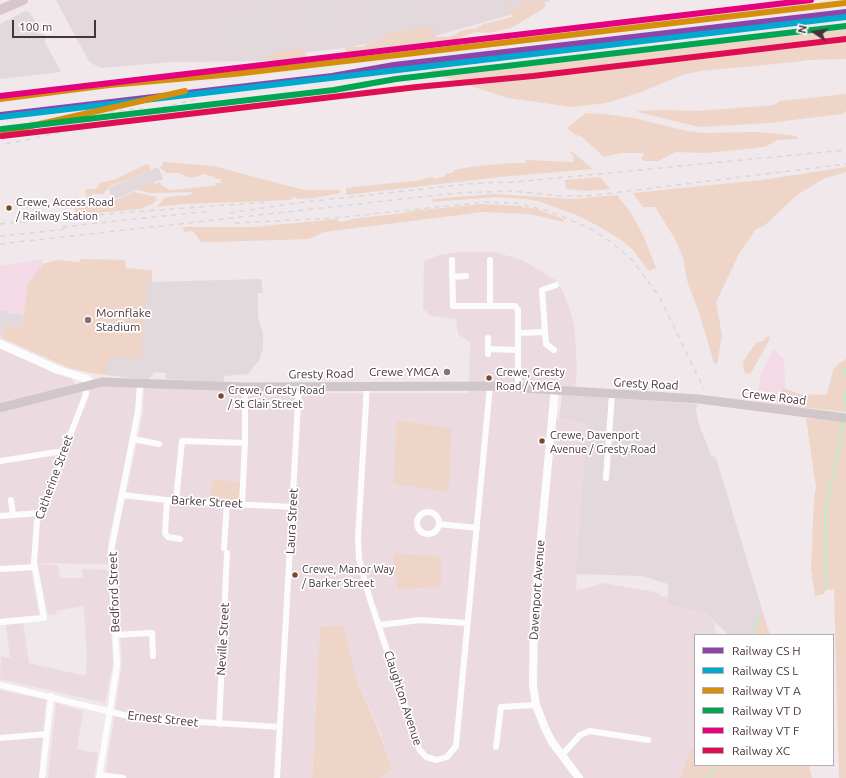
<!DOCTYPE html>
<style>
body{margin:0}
#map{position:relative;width:846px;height:778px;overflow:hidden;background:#f0e8eb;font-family:Ubuntu,sans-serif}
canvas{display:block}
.legend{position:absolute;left:694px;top:634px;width:140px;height:132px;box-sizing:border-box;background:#fff;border:1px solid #b5adb1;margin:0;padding:5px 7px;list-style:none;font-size:12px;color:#47333c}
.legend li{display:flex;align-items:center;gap:8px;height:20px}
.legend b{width:20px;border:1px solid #b5adb1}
.north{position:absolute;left:794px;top:12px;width:40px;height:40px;-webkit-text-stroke:3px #fff;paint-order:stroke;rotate:283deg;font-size:11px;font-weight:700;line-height:16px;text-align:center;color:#47333c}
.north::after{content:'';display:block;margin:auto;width:14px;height:18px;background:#47333c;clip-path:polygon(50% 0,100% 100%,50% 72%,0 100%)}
.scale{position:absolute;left:12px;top:20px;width:84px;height:18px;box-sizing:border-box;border:2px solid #47333c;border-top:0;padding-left:5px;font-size:12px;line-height:14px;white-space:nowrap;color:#47333c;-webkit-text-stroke:3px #fff;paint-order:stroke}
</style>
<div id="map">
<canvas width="846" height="778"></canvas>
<ul class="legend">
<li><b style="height:5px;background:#8e44ad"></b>Railway CS H</li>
<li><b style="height:5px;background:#00a9ce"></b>Railway CS L</li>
<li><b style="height:5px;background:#d48f0c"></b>Railway VT A</li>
<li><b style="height:5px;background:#00a651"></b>Railway VT D</li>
<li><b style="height:5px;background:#e5007d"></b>Railway VT F</li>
<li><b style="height:5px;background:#df0d52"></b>Railway XC</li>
</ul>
<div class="north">N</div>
<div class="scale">100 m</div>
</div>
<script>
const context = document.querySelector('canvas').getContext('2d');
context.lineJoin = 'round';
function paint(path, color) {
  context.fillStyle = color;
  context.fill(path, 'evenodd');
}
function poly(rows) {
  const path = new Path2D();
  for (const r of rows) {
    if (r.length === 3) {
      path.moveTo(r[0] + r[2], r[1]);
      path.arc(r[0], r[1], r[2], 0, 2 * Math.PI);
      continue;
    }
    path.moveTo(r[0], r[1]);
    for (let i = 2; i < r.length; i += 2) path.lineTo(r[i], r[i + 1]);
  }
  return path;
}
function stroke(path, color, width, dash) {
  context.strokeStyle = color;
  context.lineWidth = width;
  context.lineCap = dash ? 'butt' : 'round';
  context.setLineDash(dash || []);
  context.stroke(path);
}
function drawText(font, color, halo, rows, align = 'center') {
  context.font = font + ' Ubuntu,sans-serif';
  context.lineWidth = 3.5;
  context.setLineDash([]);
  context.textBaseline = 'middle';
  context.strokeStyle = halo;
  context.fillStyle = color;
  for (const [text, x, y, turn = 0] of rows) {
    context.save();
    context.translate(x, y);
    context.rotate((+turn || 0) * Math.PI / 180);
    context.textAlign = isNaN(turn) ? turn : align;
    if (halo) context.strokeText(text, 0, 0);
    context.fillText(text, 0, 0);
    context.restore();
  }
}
paint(poly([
 [460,252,494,252,522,260,554,279,561,288,569,307,574,325,576,351,577,371,575,387,551,384,548,418,587,423,576,591,603,583,660,593,659,596,668,597,669,604,705,613,714,622,716,635,695,635,695,751,681,778,380,778,392,769,377,724,357,682,342,625,320,627,312,778,105,778,122,664,115,547,143,414,144,387,258,393,469,393,470,342,458,334,456,319,432,316,423,309,424,261,439,255],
 [0,348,72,378,77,392,102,385,137,387,136,412,108,542,108,564,30,563,39,615,0,619],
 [37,564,58,565,60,578,83,578,82,569,108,570,113,663,105,703,0,679,1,656,10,658,6,625,23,623,29,663,85,676,87,662,84,606,56,611,57,614,48,615],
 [0,690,46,700,39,778,0,778],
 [56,703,83,711,77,749,98,753,94,778,48,778]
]), '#ebdbe1');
paint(poly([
 [42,259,43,264,28,284,22,327,6,326,0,338,0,266],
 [773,349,784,359,786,407,755,403,762,372]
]), '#f4d9e6');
paint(poly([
 [56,0,551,0,513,14,424,39,422,32,345,48,270,56,270,61,171,62,101,68,89,62],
 [562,395,698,404,696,408,698,422,711,455,716,458,764,616,757,619,755,635,729,635,705,613,668,604,668,584,642,576,576,574,587,423,559,419]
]), '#e3d8dc');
paint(poly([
 [541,0,546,5,543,9,511,28,489,33,476,32,452,41,433,41,414,48,347,59,345,46,363,47,367,44,382,40,385,34,433,26,436,29,432,34,438,37,450,37,459,32,468,29,475,29,484,24,512,17,511,11,504,5,505,2,516,8,519,6,520,2],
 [846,26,846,59,808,60,795,62,701,71,685,74,641,92,606,103,572,107,508,98,430,73,431,70,543,61,591,54,591,56,598,57,610,54,640,53,649,49],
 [296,46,304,49,307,57,311,59,316,59,316,63,281,64,272,63,268,59,271,53,290,51],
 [846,94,846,111,842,114,768,123,699,127,638,112,638,111,662,110,699,111,774,105,780,101],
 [586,113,604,114,634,118,687,131,704,133,757,132,797,136,797,139,777,140,767,146,757,148,705,153,675,152,658,161,644,161,641,158,645,153,620,153,604,157,582,137,574,134,567,128],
 [571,151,593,169,500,177,346,195,346,188,411,181,412,182,432,177,436,179,446,176,445,174,454,172,454,170,470,167,509,163,526,163,526,160,573,162,574,157,570,152],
 [164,162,214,166,288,186,305,190,340,190,340,193,314,198,296,199,296,197,291,198,291,200,184,204,157,207,163,199,167,197,189,195,194,192,150,193,138,190,153,182,155,184,160,182,161,185,170,190,214,186,217,185,215,183,221,183,221,179,215,179,215,177,203,174,196,177,187,177,179,173,167,173,160,168],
 [147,164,150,166,150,171,110,186,103,194,92,194,89,200,91,203,109,203,134,192,156,197,157,200,152,204,140,209,29,219,29,217,75,212,74,203,88,200,85,191,88,189,96,189,100,183,116,179],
 [846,167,846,172,823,179,797,195,764,226,756,229,740,252,716,302,722,335,717,364,714,363,698,309,688,284,683,258,675,239,655,207,643,207,633,193,762,180],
 [600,177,610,189,587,191,566,189,565,180],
 [494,194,573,199,617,195,631,213,643,235,656,268,649,271,633,250,620,239,598,226,579,216,541,202,527,199,495,197,433,202,432,199],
 [482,204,522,206,522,208,525,207,536,209,564,219,564,222,529,214,483,212,324,232,309,239,213,242,201,242,196,235,192,231,184,232,183,227,254,227,338,219,339,222,350,220,351,219,404,213,410,211],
 [80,259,125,260,126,268,152,270,154,366,153,374,150,378,131,378,92,373,69,368,1,338,6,326,22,327,28,284,43,264,58,260,80,262],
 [766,337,770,337,769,340,751,373,749,374,744,372,743,362,748,354,756,343,763,341],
 [846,359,846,412,782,405,780,395,783,388,800,394,827,395,833,370,838,364],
 [806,418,846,422,846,778,839,778,834,589,826,590,824,594,815,596,811,569,814,500,816,487],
 [397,421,451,428,449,492,393,484],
 [215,479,243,483,242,504,210,503,212,483],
 [394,553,441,557,441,587,398,589,394,565],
 [764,616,770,635,755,635,757,619],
 [343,625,357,682,376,724,392,769,380,778,312,778,320,627],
 [695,745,695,765,809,765,812,778,680,778,692,748]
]), '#eed5c7');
paint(poly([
 [293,0,326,0,334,10,329,13,333,19,317,31],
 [360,0,415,0,433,26,385,34],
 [260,2,293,48,290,51,262,53,256,45,235,45,221,25,216,20,217,18,225,23,231,24],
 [25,11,29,12,37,23,37,33,46,35,45,42,61,72,0,79,0,24],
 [158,167,163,179,113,200,108,188],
 [261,279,263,293,258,293,258,317,263,333,263,349,259,360,248,374,224,376,224,382,166,379,166,373,154,372,150,378,146,379,106,375,109,357,141,360,148,282],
 [0,311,7,311,8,314,23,314,22,327,6,326,1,336,0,335]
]), '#e2d9dc');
stroke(poly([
 [844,368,846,376],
 [843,413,846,390],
 [826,590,825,512,844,421],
 [755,635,757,619,760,617],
 [707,778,719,765]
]), '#b4f2cb', 1.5);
stroke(poly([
 [452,260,453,306,515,306,518,310,518,387],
 [490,260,490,305],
 [452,277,466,276],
 [519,333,545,332],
 [488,338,488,354],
 [488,349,518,350],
 [554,350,546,344,542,290,556,285],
 [367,385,358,537,359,559,368,593,419,749,426,757,437,760,447,757,456,746,490,386],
 [133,439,159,444],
 [0,461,57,452,63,453],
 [606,478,612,394],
 [122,495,176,501,292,507],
 [11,500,13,515],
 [167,500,165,533,168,537,180,539],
 [176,501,182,441,245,443],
 [242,504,245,443,245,387],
 [428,523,11],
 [0,516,39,513],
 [439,524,477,528],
 [224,548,227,504],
 [0,569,34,567],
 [0,622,44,618,34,562,37,521,86,394,85,386],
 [379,625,420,620,467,623],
 [116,635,152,633,153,656],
 [0,685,136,718,280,727],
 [219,724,227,553],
 [0,738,47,734],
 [496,747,501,707,536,705],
 [562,755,580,735,590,731,648,740],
 [100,775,123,778],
 [42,778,51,696],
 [99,778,117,666,111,551,138,411,140,384],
 [277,778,299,386]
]), '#fdfcfc', 6);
stroke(poly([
 [0,344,58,370,87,379,92,384],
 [555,389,534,612,533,685,536,705,545,728,552,742,579,778]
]), '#fdfcfc', 8);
stroke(poly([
 [0,408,102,382,245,387,490,386,699,399,846,418]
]), '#d1c7ca', 9);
stroke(poly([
 [0,10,23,0]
]), '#d7c7cc', 10);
stroke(poly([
 [415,66,846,15],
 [30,122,142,108],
 [6,144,68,131,200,98],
 [230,213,296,203,477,183,515,182,846,150],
 [235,223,333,218,485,202,516,203,549,211,591,229,612,243,633,261,659,296,704,389],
 [0,224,117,213,269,202],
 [62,227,210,211],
 [0,236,68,229],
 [0,244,456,193,512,191,561,196,588,196,846,164]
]), '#d9d8d8', 1.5, [5, 5]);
stroke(poly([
 [0,115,332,76,394,65,846,12]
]), '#8e44ad', 6);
stroke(poly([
 [1,117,846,17]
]), '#00a9ce', 6);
stroke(poly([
 [0,99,109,85,234,74,845,3],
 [0,133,185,91]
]), '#d48f0c', 6);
stroke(poly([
 [2,129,334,90,396,79,846,26]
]), '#00a651', 6);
stroke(poly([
 [0,96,811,0]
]), '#e5007d', 6);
stroke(poly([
 [2,136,417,87,533,76,846,39]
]), '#df0d52', 6);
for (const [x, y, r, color] of [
 [9,208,3.5,"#7a4b2a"],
 [88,320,4,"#827279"],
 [447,372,4,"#827279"],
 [489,378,3.5,"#7a4b2a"],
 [221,396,3.5,"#7a4b2a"],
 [542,441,3.5,"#7a4b2a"],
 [295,575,3.5,"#7a4b2a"]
]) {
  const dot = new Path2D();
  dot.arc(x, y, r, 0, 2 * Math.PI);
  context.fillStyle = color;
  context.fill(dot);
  stroke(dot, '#fff', 1.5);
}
drawText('11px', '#47333c', '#fff', [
 ["Crewe, Access Road",16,202],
 ["/ Railway Station",16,216],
 ["Crewe, Gresty",496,372],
 ["Road / YMCA",496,386],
 ["Crewe, Gresty Road",228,390],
 ["/ St Clair Street",228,404],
 ["Crewe, Davenport",550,435],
 ["Avenue / Gresty Road",550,449],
 ["Crewe, Manor Way",302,569],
 ["/ Barker Street",302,583]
], 'left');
drawText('12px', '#47333c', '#fff', [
 ["Mornflake",96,313],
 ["Stadium",96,327],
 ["Crewe YMCA",439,372,"right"]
], 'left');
drawText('12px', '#47333c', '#fff', [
 ["Gresty Road",321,374,-1],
 ["Gresty Road",646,384,3],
 ["Crewe Road",774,397,7],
 ["Catherine Street",54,477,-70],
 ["Barker Street",207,502,3],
 ["Laura Street",292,521,-87],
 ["Davenport Avenue",537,590,-86],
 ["Bedford Street",114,592,-92],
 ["Neville Street",223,639,-87],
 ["Claughton Avenue",403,698,72],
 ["Ernest Street",163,719,6]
]);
</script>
